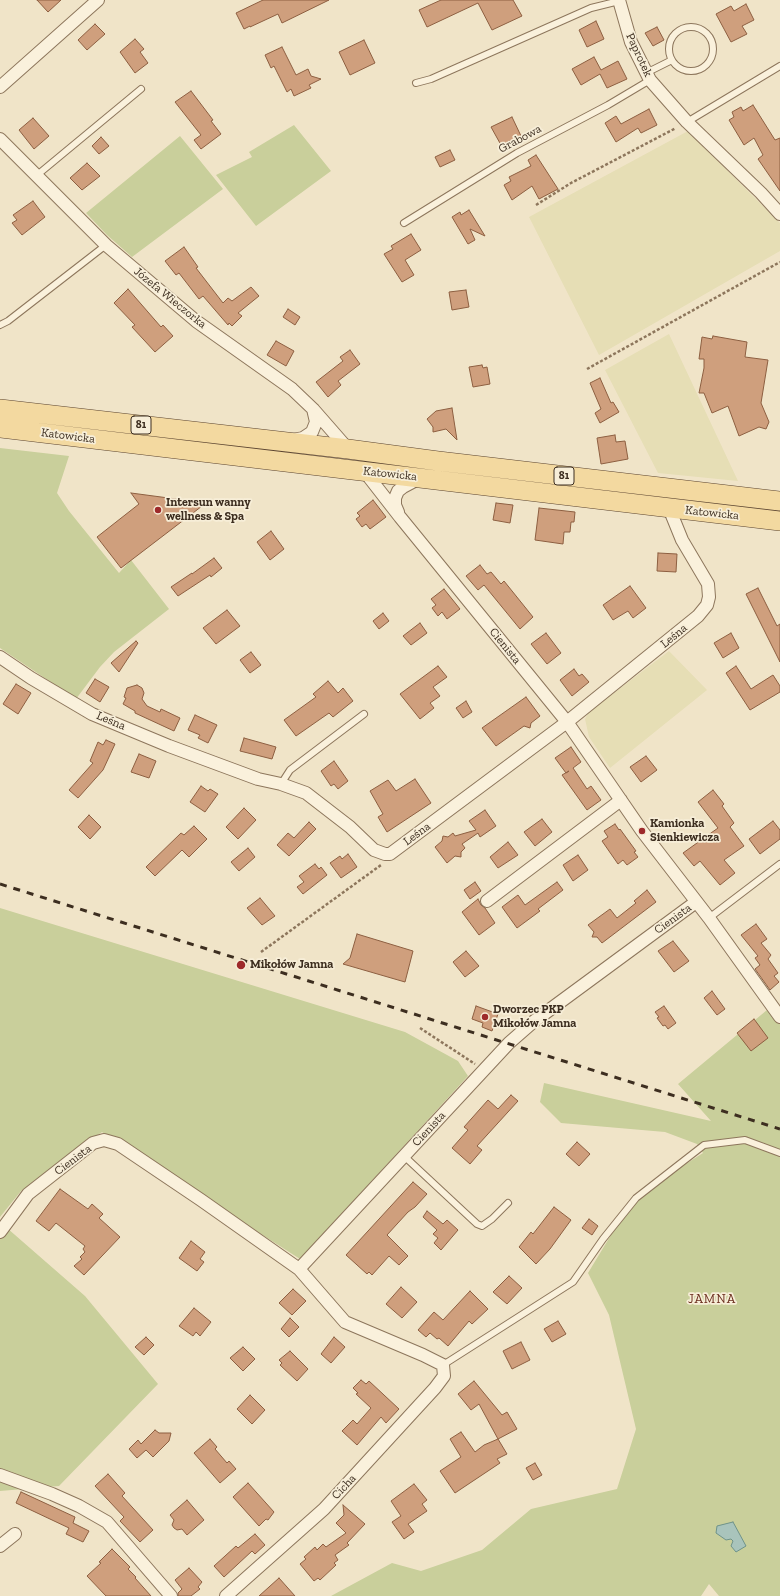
<!DOCTYPE html>
<meta charset="utf-8">
<style>
body{margin:0}
canvas{display:block;background:#f0e4c8}
</style>
<canvas width="780" height="1596"></canvas>
<script>
const context = document.querySelector('canvas').getContext('2d');
context.lineJoin = 'round';
function paint(path, color) {
  context.fillStyle = color;
  context.fill(path, 'evenodd');
}
function poly(rows) {
  const path = new Path2D();
  for (const r of rows) {
    if (r.length === 3) {
      path.moveTo(r[0] + r[2], r[1]);
      path.arc(r[0], r[1], r[2], 0, 2 * Math.PI);
      continue;
    }
    path.moveTo(r[0], r[1]);
    for (let i = 2; i < r.length; i += 2) path.lineTo(r[i], r[i + 1]);
  }
  return path;
}
function stroke(path, color, width, dash) {
  context.strokeStyle = color;
  context.lineWidth = width;
  context.lineCap = dash ? 'butt' : 'round';
  context.setLineDash(dash || []);
  context.stroke(path);
}
function drawText(font, color, halo, rows, align = 'center') {
  context.font = font + ' "Zilla Slab",serif';
  context.lineWidth = 3.5;
  context.setLineDash([]);
  context.textBaseline = 'middle';
  context.strokeStyle = halo;
  context.fillStyle = color;
  for (const [text, x, y, turn = 0] of rows) {
    context.save();
    context.translate(x, y);
    context.rotate((+turn || 0) * Math.PI / 180);
    context.textAlign = isNaN(turn) ? turn : align;
    if (halo) context.strokeText(text, 0, 0);
    context.fillText(text, 0, 0);
    context.restore();
  }
}
paint(poly([
 [688,131,780,223,780,251,599,355,529,217],
 [669,334,738,481,658,473,605,370],
 [669,651,707,690,610,768,589,737,585,719,589,712]
]), '#e6deb5');
paint(poly([
 [294,125,331,171,256,226,216,175,252,157,249,152],
 [180,136,223,189,132,257,107,235,86,213],
 [0,448,69,456,57,493,69,511,119,573,131,560,169,609,114,652,100,667,76,699,0,648],
 [0,908,405,1032,458,1061,468,1076,300,1259,102,1132,21,1191,0,1217],
 [767,1010,780,1024,780,1596,719,1596,709,1584,701,1596,331,1596,392,1563,421,1571,482,1550,531,1509,617,1489,636,1429,609,1315,588,1273,634,1197,703,1153,697,1144,665,1132,561,1123,540,1102,544,1083,711,1121,678,1084],
 [7,1228,85,1296,158,1384,59,1486,0,1491,0,1235]
]), '#c9cf9b');
const water = poly([
 [733,1522,746,1546,736,1552,731,1546,733,1541,731,1539,726,1540,716,1533,717,1526,733,1522]
]);
paint(water, '#a9c4bc');
stroke(water, '#6f938a', 1);
const building = poly([
 [37,0,61,0,48,12,37,0],
 [263,0,329,0,282,23,278,14,250,27,250,26,244,29,236,13,263,0],
 [441,0,513,0,522,16,492,30,478,3,427,27,419,10,441,0],
 [746,4,754,20,742,26,747,34,731,42,716,14,731,6,734,11,746,4],
 [596,21,604,39,587,47,579,30,596,21],
 [95,24,105,34,87,50,78,40,95,24],
 [657,27,664,40,653,46,645,33,657,27],
 [135,39,144,49,140,52,148,63,135,73,120,52,135,39],
 [364,40,375,63,350,75,339,52,364,40],
 [282,47,296,75,308,69,311,76,321,79,309,85,311,88,294,96,291,89,287,92,274,66,271,68,265,55,282,47],
 [594,57,601,70,618,61,627,79,607,88,600,74,581,85,572,69,594,57],
 [191,91,213,120,211,121,221,134,201,149,194,140,201,135,175,102,191,91],
 [753,105,775,140,780,138,780,191,758,159,763,155,754,138,744,145,729,120,734,117,732,112,741,107,743,111,753,105],
 [649,109,657,125,641,133,638,128,616,142,605,123,616,116,621,124,649,109],
 [512,117,521,136,501,145,491,127,512,117],
 [33,118,49,136,34,149,19,130,33,118],
 [101,137,109,146,99,154,92,146,101,137],
 [450,150,455,160,440,167,435,157,450,150],
 [536,155,558,189,539,199,532,186,512,200,504,185,511,181,509,177,531,166,528,160,536,155],
 [87,163,100,176,82,190,70,178,87,163],
 [33,201,45,217,22,235,12,223,17,220,13,215,33,201],
 [469,210,485,236,470,229,475,240,468,244,452,217,460,212,461,215,469,210],
 [411,234,421,250,405,260,414,275,402,282,384,254,393,249,391,246,411,234],
 [184,247,198,267,196,268,223,303,228,298,232,301,251,287,259,296,238,313,242,316,232,326,229,323,228,325,203,296,199,299,179,273,176,275,165,261,184,247],
 [128,289,161,327,163,325,173,336,155,352,132,327,135,325,114,303,128,289],
 [466,290,469,307,452,310,449,292,466,290],
 [288,309,300,317,295,325,283,317,288,309],
 [713,336,747,342,745,357,768,360,761,403,769,422,766,429,759,427,739,436,728,406,712,413,704,393,699,393,704,368,704,359,699,359,702,337,712,339,713,336],
 [276,341,294,351,286,366,267,355,276,341],
 [350,350,360,364,338,381,341,385,328,397,316,382,343,361,340,357,350,350],
 [482,365,483,368,487,367,490,384,473,387,469,367,482,365],
 [600,378,611,403,613,402,619,412,600,423,595,413,601,409,590,383,600,378],
 [452,408,457,440,446,429,433,432,433,427,427,419,436,411,452,408],
 [615,435,616,442,625,441,628,459,601,464,597,438,615,435],
 [131,493,206,503,121,568,97,537,139,504,131,493],
 [373,500,386,517,370,529,366,524,362,527,356,519,360,516,357,513,373,500],
 [496,503,513,505,510,523,493,520,496,503],
 [539,508,575,512,574,522,571,522,570,532,564,532,563,544,535,540,539,508],
 [271,531,284,549,270,560,257,542,271,531],
 [658,553,677,554,676,572,657,571,658,553],
 [214,558,222,568,211,577,210,575,178,596,171,587,192,573,192,574,214,558],
 [480,565,487,574,491,572,501,584,504,581,533,617,520,629,484,585,478,590,466,576,480,565],
 [630,586,646,608,633,618,628,611,613,620,603,605,630,586],
 [758,588,777,626,780,624,780,662,746,594,758,588],
 [444,589,460,609,447,619,442,612,438,616,432,608,436,605,431,599,444,589],
 [227,610,240,626,216,644,203,628,227,610],
 [383,613,389,621,379,629,373,621,383,613],
 [420,623,427,633,411,645,403,636,420,623],
 [546,633,561,653,547,664,531,644,546,633],
 [731,633,739,648,723,658,714,643,731,633],
 [136,641,138,643,119,672,111,663,136,641],
 [251,652,261,665,250,673,240,660,251,652],
 [438,666,447,677,433,687,440,696,430,703,434,708,420,719,400,694,438,666],
 [736,666,751,689,773,675,780,686,780,692,750,710,726,673,736,666],
 [574,669,579,676,582,674,589,682,572,696,560,680,574,669],
 [95,679,109,687,100,702,86,693,95,679],
 [328,681,338,693,343,688,353,701,333,717,329,713,296,736,284,720,316,697,313,694,328,681],
 [16,684,31,693,18,714,3,704,16,684],
 [137,685,142,688,144,693,142,699,147,706,160,712,161,709,180,718,174,731,135,713,135,711,123,704,126,698,124,697,127,688,137,685],
 [526,697,540,716,531,723,530,728,524,726,496,746,482,728,526,697],
 [466,701,472,712,463,718,456,708,466,701],
 [195,715,217,725,208,743,198,738,200,735,188,730,195,715],
 [244,738,276,747,272,759,240,751,244,738],
 [106,740,115,744,103,770,78,798,69,790,93,763,90,761,98,742,103,745,106,740],
 [571,747,581,762,573,768,587,789,591,786,601,800,587,810,562,775,569,771,566,773,555,758,571,747],
 [139,754,156,761,149,778,131,772,139,754],
 [646,756,657,770,641,782,630,767,646,756],
 [334,761,348,781,338,789,334,784,331,786,321,771,334,761],
 [415,779,431,803,387,832,378,817,383,814,370,791,388,780,396,791,415,779],
 [201,786,208,791,210,789,218,794,205,812,190,802,201,786],
 [713,790,724,804,722,806,734,823,730,827,744,846,724,860,735,873,720,885,700,861,694,866,683,853,718,828,698,802,713,790],
 [244,808,256,820,238,839,226,827,244,808],
 [485,810,496,826,480,837,478,833,462,844,465,848,461,852,461,857,455,856,447,863,435,847,442,841,443,836,448,837,453,833,455,836,476,830,469,821,485,810],
 [89,815,101,827,90,839,78,827,89,815],
 [542,819,552,832,535,846,524,832,542,819],
 [773,821,780,830,780,839,760,854,749,839,773,821],
 [309,822,316,829,289,856,277,845,288,833,294,838,309,822],
 [615,824,619,830,620,829,636,851,634,852,638,857,627,865,623,860,618,864,602,841,608,837,604,831,615,824],
 [194,826,207,839,189,857,182,850,155,876,146,867,181,833,184,835,194,826],
 [508,842,518,855,498,868,490,857,508,842],
 [248,848,255,857,239,871,231,862,248,848],
 [348,854,357,867,341,878,330,863,340,856,342,859,348,854],
 [578,855,588,870,573,881,563,865,578,855],
 [315,864,319,869,321,867,327,875,303,894,297,887,304,882,299,876,315,864],
 [475,882,481,891,470,899,464,890,475,882],
 [557,882,563,890,538,909,540,911,517,928,502,907,518,895,525,905,557,882],
 [647,890,656,902,602,943,597,937,592,937,594,932,588,925,610,909,617,918,636,903,634,901,647,890],
 [260,898,275,916,262,925,247,908,260,898],
 [478,899,481,905,485,908,495,923,479,935,462,912,478,899],
 [756,924,767,939,761,943,771,955,768,959,778,973,774,976,779,982,770,990,755,969,760,965,755,958,758,956,741,935,756,924],
 [357,934,413,951,405,982,343,964,350,958,357,934],
 [673,941,689,961,674,972,658,951,673,941],
 [466,951,479,966,465,977,453,962,466,951],
 [712,991,725,1009,717,1015,704,998,712,991],
 [476,1006,498,1014,492,1031,482,1027,483,1023,472,1019,476,1006],
 [664,1006,676,1023,668,1029,665,1025,663,1026,657,1018,659,1017,655,1012,664,1006],
 [754,1019,768,1038,751,1051,737,1033,754,1019],
 [511,1095,518,1101,477,1146,482,1150,470,1164,452,1148,468,1130,464,1127,488,1100,498,1109,511,1095],
 [577,1142,590,1154,579,1166,566,1154,577,1142],
 [413,1182,427,1194,415,1207,408,1212,387,1235,408,1256,399,1265,389,1256,372,1275,369,1272,367,1274,346,1255,413,1182],
 [60,1189,88,1209,92,1204,103,1214,99,1218,120,1237,84,1275,74,1266,82,1259,80,1257,85,1252,83,1249,85,1246,56,1223,49,1231,36,1221,60,1189],
 [554,1207,571,1220,550,1249,536,1264,519,1247,531,1232,533,1234,554,1207],
 [427,1211,443,1224,447,1220,458,1230,441,1250,434,1243,438,1238,433,1234,437,1230,423,1217,427,1211],
 [589,1219,598,1226,592,1235,582,1228,589,1219],
 [191,1241,205,1252,200,1259,204,1262,197,1271,179,1258,191,1241],
 [509,1276,522,1288,507,1304,493,1292,509,1276],
 [401,1287,417,1302,402,1318,386,1304,401,1287],
 [293,1289,306,1301,292,1315,279,1303,293,1289],
 [470,1291,488,1309,472,1324,469,1321,448,1346,439,1338,437,1339,430,1333,426,1337,418,1330,434,1312,443,1320,470,1291],
 [194,1308,211,1322,200,1336,196,1332,193,1336,179,1326,194,1308],
 [290,1318,299,1327,289,1337,281,1329,290,1318],
 [558,1321,566,1334,552,1342,544,1329,558,1321],
 [146,1337,154,1345,144,1355,135,1347,146,1337],
 [334,1337,345,1347,331,1363,321,1354,334,1337],
 [521,1342,530,1360,512,1369,503,1351,521,1342],
 [243,1347,255,1359,243,1371,230,1358,243,1347],
 [290,1351,308,1369,297,1381,280,1365,282,1363,279,1360,290,1351],
 [361,1380,366,1384,369,1381,399,1409,386,1423,381,1417,357,1445,342,1431,353,1420,357,1424,371,1408,356,1394,358,1393,353,1388,361,1380],
 [474,1381,502,1415,507,1412,517,1429,498,1439,479,1404,471,1410,458,1394,474,1381],
 [250,1395,265,1410,252,1424,237,1409,250,1395],
 [155,1430,159,1433,171,1433,169,1441,153,1457,146,1450,137,1458,129,1449,138,1440,141,1444,155,1430],
 [461,1432,475,1452,484,1445,498,1439,507,1454,497,1459,500,1463,455,1493,440,1471,461,1457,450,1439,461,1432],
 [210,1439,217,1447,215,1449,227,1463,229,1461,236,1469,220,1483,194,1453,210,1439],
 [535,1463,542,1475,533,1480,526,1468,535,1463],
 [108,1474,125,1493,122,1496,153,1530,140,1542,120,1521,124,1517,95,1486,108,1474],
 [248,1483,274,1512,268,1520,266,1519,259,1526,233,1497,248,1483],
 [414,1484,427,1500,422,1504,427,1511,408,1524,414,1532,404,1539,392,1522,401,1516,391,1501,414,1484],
 [21,1492,75,1517,73,1523,89,1531,83,1542,66,1534,69,1528,16,1503,21,1492],
 [187,1500,204,1520,187,1535,182,1529,177,1530,174,1528,172,1525,174,1520,170,1515,187,1500],
 [343,1505,365,1524,347,1543,349,1545,335,1555,338,1560,334,1563,336,1565,320,1580,318,1578,314,1581,300,1564,306,1559,304,1557,315,1547,317,1550,323,1544,326,1547,346,1533,336,1523,344,1515,343,1505],
 [255,1534,265,1545,255,1554,252,1551,224,1577,214,1566,236,1546,238,1548,255,1534],
 [112,1549,130,1567,128,1569,136,1577,135,1578,151,1596,106,1596,87,1576,101,1563,99,1562,112,1549],
 [189,1568,202,1582,198,1587,200,1589,191,1596,178,1596,178,1593,182,1589,175,1580,189,1568],
 [279,1578,295,1596,259,1596,279,1578]
]);
paint(building, '#cf9f7d');
stroke(building, '#8d5f41', 1);
const lane = poly([
 [691,49,22],
 [646,73,672,60],
 [416,83,431,79,591,8,619,1],
 [687,122,780,66],
 [36,176,141,89],
 [404,223,517,153,608,105,650,80],
 [0,325,8,321,106,245],
 [281,784,290,770,364,714],
 [709,918,780,864],
 [404,1156,477,1224,482,1226,492,1219,508,1203],
 [443,1365,573,1282,603,1239,636,1198,704,1145,745,1140,780,1153]
]);
const street = poly([
 [619,0,631,42,650,80,687,122,761,193,780,214],
 [0,87,98,0],
 [0,139,106,245,196,321,292,389,313,409,348,449],
 [293,440,303,438,312,432,316,422,313,409],
 [365,472,400,517,567,722,642,831,709,918,780,1017],
 [398,512,395,505,395,498,398,491,403,487,418,479],
 [0,657,31,678,92,714,169,746,258,779,281,784,306,793,350,827,374,850,385,854,390,854,567,722,698,616,707,605,709,597,708,584,682,540,669,508],
 [487,901,621,800],
 [0,1232,28,1194,93,1143,104,1140,118,1144,201,1200,299,1269,345,1322,423,1355,443,1365,444,1376,435,1388,324,1509,226,1596],
 [299,1269,509,1043,533,1022,696,902],
 [0,1475,52,1494,79,1506,107,1522,171,1596],
 [0,1546,15,1534]
]);
const primary = poly([
 [0,409,348,449,438,461,780,501],
 [0,428,780,521]
]);
stroke(lane, '#8d765c', 8);
stroke(street, '#8d765c', 14);
stroke(primary, '#5b4430', 20);
stroke(poly([
 [536,205,571,183,676,128],
 [587,369,780,262],
 [261,952,381,865],
 [420,1028,475,1064]
]), '#8d765c', 2.5, [3, 2]);
stroke(lane, '#faf1dc', 6);
stroke(street, '#faf1dc', 12);
stroke(primary, '#f3d9a0', 19);
stroke(poly([
 [0,884,780,1129]
]), '#3d2e20', 3, [7, 7]);
for (const [x, y, r, color] of [
 [158,510,4,"#9e2a2b"],
 [642,831,4,"#9e2a2b"],
 [241,965,5,"#9e2a2b"],
 [485,1017,4,"#9e2a2b"]
]) {
  const dot = new Path2D();
  dot.arc(x, y, r, 0, 2 * Math.PI);
  context.fillStyle = color;
  context.fill(dot);
  stroke(dot, '#f7eed8', 1.5);
}
for (const [x, y, w] of [
 [141,425,20],
 [564,476,20]
]) {
  const box = new Path2D();
  box.roundRect(x - w / 2, y - 9, w, 18, 3);
  context.fillStyle = '#f7eed8';
  context.fill(box);
  stroke(box, '#3d2e20', 1);
}
drawText('bold 11px', '#3d2e20', null, [
 ["81",141,425],
 ["81",564,476]
]);
drawText('12px', '#3d2e20', '#f7eed8', [
 ["Paprotek",639,55,65],
 ["Grabowa",520,139,-28],
 ["Józefa Wieczorka",170,298,39],
 ["Katowicka",68,436,7],
 ["Katowicka",390,474,6],
 ["Katowicka",712,513,6],
 ["Leśna",674,636,-39],
 ["Cienista",505,646,51],
 ["Leśna",111,721,23],
 ["Leśna",417,834,-37],
 ["Cienista",673,919,-36],
 ["Cienista",429,1129,-47],
 ["Cienista",73,1160,-37],
 ["Cicha",344,1487,-47]
]);
drawText('bold 12px', '#3d2e20', '#f7eed8', [
 ["Intersun wanny",166,503],
 ["wellness & Spa",166,517],
 ["Kamionka",650,824],
 ["Sienkiewicza",650,838],
 ["Mikołów Jamna",250,965],
 ["Dworzec PKP",493,1010],
 ["Mikołów Jamna",493,1024]
], 'left');
context.letterSpacing = '1px';
drawText('13px', '#6b2e1e', '#f7eed8', [
 ["JAMNA",712,1299]
]);
context.letterSpacing = '0px';
</script>
